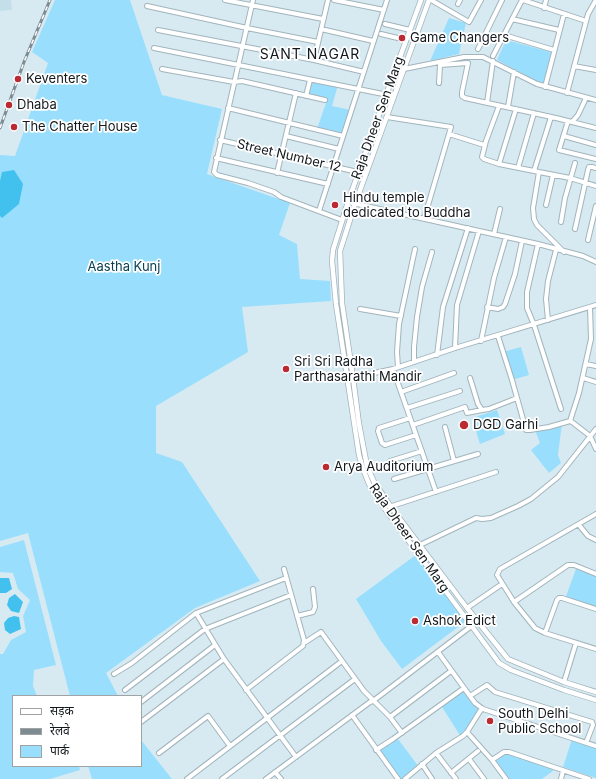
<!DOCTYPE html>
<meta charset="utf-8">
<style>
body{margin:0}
#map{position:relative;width:596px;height:779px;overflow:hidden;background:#d7eaf2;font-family:Inter,"Noto Sans Devanagari",sans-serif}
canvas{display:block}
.legend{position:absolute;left:12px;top:695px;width:130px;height:72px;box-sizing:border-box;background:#fff;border:1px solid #a0a3a4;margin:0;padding:5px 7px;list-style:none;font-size:12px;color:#12181b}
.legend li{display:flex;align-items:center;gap:8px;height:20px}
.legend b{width:20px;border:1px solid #a0a3a4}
</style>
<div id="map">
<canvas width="596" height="779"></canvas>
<ul class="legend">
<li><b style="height:5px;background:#fff"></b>सड़क</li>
<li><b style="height:5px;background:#7e8b91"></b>रेलवे</li>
<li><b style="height:11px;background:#99dffd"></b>पार्क</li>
</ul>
</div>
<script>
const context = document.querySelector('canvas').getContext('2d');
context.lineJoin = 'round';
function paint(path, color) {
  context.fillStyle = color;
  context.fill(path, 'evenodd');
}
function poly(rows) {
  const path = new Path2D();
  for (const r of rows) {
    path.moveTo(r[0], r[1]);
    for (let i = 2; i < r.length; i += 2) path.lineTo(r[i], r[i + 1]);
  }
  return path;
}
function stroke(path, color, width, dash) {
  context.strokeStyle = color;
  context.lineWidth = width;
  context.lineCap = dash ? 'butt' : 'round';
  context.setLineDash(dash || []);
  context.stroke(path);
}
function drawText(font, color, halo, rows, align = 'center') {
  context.font = font + ' Inter,sans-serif';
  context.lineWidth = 3.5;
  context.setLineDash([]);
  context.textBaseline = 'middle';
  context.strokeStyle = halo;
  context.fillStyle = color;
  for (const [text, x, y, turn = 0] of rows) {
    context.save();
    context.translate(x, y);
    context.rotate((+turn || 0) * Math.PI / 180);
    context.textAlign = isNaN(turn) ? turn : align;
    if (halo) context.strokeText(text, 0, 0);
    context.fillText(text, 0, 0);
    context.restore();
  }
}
paint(poly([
 [0,0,11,0,12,10,0,11]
]), '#c4dfea');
paint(poly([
 [55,0,130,0,162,95,222,109,207,174,290,203,279,235,297,244,300,279,330,281,331,301,242,307,248,352,156,406,156,453,182,462,260,581,195,608,106,673,118,696,70,696,28,533,0,541,0,155,15,156,48,63,32,52],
 [449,18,466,23,459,54,430,61],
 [506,40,551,52,544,82,538,82,497,60],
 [310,80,338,85,332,106,351,110,343,136,317,129,327,100,307,94],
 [521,347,529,375,512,380,503,352],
 [497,410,505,434,480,444,472,418],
 [562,423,558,455,561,463,549,473,531,450,540,443,535,430],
 [24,540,56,665,34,670,33,686,37,696,13,696,13,766,79,766,80,770,50,779,0,779,0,654,3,654,11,640,26,632,23,616,30,600,18,589,13,573,0,572,0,547],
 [417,554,466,621,402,669,381,641,356,599],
 [577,566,596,574,596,608,565,599],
 [464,688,481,708,467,732,461,737,442,707],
 [398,739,419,767,404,779,397,779,377,751],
 [572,739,596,747,596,778,563,767],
 [141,740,172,779,92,779,88,766,141,766],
 [504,750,551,766,553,771,542,779,503,779,489,759]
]), '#99dffd');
paint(poly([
 [14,170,23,184,19,204,2,218,0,216,0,181,2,172],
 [0,578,9,578,12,589,6,593,0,593],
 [15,594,23,602,19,613,11,611,7,605,9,598],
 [14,616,19,617,21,629,10,634,5,630,4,623,8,618]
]), '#42c1ee');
const minor = poly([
 [225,0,323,19],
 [253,0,214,172,217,175,248,183,274,192,281,197,342,220],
 [334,0,384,10],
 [431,0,469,22,481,0],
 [523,0,586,21],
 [458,4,460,0],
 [147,6,247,28,318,42],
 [544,8,546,0],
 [512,19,559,30],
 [385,24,410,30],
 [321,29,373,41],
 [158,30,314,60,364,72],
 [381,34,406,40],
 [504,35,554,50],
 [154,48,393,96],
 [478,49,502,0],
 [493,56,522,0],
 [314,60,328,0],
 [574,66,596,70],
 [162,69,234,82,242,81,325,100],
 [404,69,464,57,483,57,537,84,596,100],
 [439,83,440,65,468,63,462,92,462,96,465,98,556,118,596,128],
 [545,87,564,14],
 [567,93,588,14,596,0],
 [306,96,310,80],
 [487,103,493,61],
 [499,106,486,141,482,157,484,159,499,164,534,171],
 [508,107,514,72],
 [228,108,343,136],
 [387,117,451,127,424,219],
 [551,117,534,171,539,172,533,208,534,219,537,225,564,252],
 [568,121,559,150,596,159],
 [572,122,578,115,586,98],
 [449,134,484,145],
 [286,136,339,149],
 [564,136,596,145],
 [220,140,366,174],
 [216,158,328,184],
 [499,164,516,109],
 [518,168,534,113],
 [539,172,570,178,596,186],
 [277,173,296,93],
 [348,202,538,244,583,256,596,262],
 [546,205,553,175],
 [319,211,387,0],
 [561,222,565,198,575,163],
 [575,229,588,170,589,167,592,167,596,168],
 [494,234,500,209],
 [588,240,596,206],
 [538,244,527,292,527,308,534,325,561,409],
 [487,307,498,309,503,307,505,304,515,274,522,241],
 [360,309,401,316],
 [548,320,546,299,548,281,556,250],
 [498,336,512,380,526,430,530,430,549,427,570,421,572,422,590,436,596,449],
 [481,341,494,278,506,237],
 [455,348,457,305,479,231],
 [437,355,443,307,468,228],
 [414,362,414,347,417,317,422,287,432,252],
 [586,364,596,366],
 [398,367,397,352,399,324,415,249],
 [393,369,436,492],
 [351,378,393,369,455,348,596,305],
 [470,378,478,404,482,410,489,409,517,398],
 [583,378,596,382],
 [401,392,454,373],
 [407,408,460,391],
 [410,418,379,428,378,431,382,443,385,445,416,435],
 [570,421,579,393,591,339,590,307],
 [413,425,465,407,467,413,482,410],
 [445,427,454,461],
 [390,461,422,451],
 [394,479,478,454],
 [389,507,496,472],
 [596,514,500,569,497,575,514,602,535,628,545,633,596,649],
 [579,525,588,536,596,540],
 [420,545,476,518,482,519,491,518,518,506,531,499,558,477,596,429],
 [514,602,568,565,574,565,596,574],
 [467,608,502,584],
 [196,613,224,659,296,757],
 [297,616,313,612,315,607,313,589],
 [545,633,557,600,559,598,562,598,596,609],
 [304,643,321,632,364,691,390,717,402,733],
 [438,652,475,703,483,709,596,746],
 [114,674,132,663,196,613,286,578],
 [564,682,576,643],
 [125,690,205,629,291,595],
 [246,690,303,646,304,640,284,569],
 [470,696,487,685,495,692,592,722,593,725,586,743],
 [141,702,215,645],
 [352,715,398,779],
 [390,717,451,671],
 [141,722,224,659],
 [467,732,492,760,506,779],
 [376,750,393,739,464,688],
 [159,753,208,716,230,746],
 [436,753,456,779],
 [469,759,484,779],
 [492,760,504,752,509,752,589,779],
 [422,764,432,779],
 [275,772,281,779],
 [451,773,478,751],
 [187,779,342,661],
 [222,779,355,679],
 [266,779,370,702,373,701,478,621],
 [405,779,436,753,463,736,467,732,482,708],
 [561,779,563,771]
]);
const tertiary = poly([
 [421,0,386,95,348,202,333,250,332,261,336,304,359,455,363,469,369,484,385,509,499,663,511,670,564,690,596,700],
 [429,0,355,204,340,251,342,303,353,378,359,424,367,466,374,482,391,507,467,608,508,659,564,682,596,692]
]);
stroke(minor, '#a2b4bc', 6);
stroke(tertiary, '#a2b4bc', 6);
stroke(minor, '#fff', 4);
stroke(tertiary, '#fff', 4.5);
const rail = poly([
 [0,128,24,62,50,0]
]);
stroke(rail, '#7e8b91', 3);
stroke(rail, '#fff', 1.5, [4.5]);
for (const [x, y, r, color] of [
 [402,38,4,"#ba2a33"],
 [18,79,4,"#ba2a33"],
 [9,105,4,"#ba2a33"],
 [14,127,4,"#ba2a33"],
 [335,205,4,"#ba2a33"],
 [286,369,4,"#ba2a33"],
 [464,425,5,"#ba2a33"],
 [326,467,4,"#ba2a33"],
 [415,621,4,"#ba2a33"],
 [490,721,4,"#ba2a33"]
]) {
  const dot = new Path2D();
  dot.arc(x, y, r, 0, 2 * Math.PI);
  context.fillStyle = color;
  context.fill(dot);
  stroke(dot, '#fff', 1.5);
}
drawText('13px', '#12181b', '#fff', [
 ["Game Changers",410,38],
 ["Keventers",26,79],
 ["Dhaba",17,105],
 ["The Chatter House",22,127],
 ["Hindu temple",343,198],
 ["dedicated to Buddha",343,213],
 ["Sri Sri Radha",294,362],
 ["Parthasarathi Mandir",294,377],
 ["DGD Garhi",473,425],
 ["Arya Auditorium",334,467],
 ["Ashok Edict",423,621],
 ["South Delhi",498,714],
 ["Public School",498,729]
], 'left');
drawText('13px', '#12181b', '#fff', [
 ["Raja Dheer Sen Marg",378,118,-70],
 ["Street Number 12",289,156,13],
 ["Raja Dheer Sen Marg",409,538,55]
]);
drawText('13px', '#094153', '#fff', [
 ["Aastha Kunj",124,267]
]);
context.letterSpacing = '1px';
drawText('14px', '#12181b', '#fff', [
 ["SANT NAGAR",310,55]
]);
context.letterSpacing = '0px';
</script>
